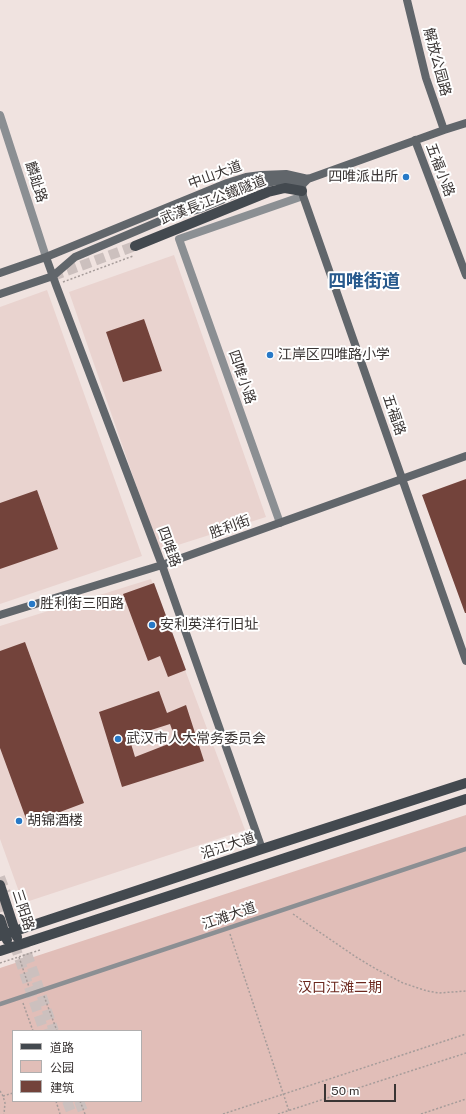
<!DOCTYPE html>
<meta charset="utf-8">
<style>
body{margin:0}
#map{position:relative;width:466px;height:1114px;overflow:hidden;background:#f0e3e0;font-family:"Public Sans","Noto Sans SC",sans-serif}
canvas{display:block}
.legend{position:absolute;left:12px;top:1030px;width:130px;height:72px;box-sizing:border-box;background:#fff;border:1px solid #b0aeae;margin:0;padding:5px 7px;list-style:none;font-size:12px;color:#3a3534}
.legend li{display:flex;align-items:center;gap:8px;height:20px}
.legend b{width:20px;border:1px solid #b0aeae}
.scale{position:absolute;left:324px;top:1084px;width:72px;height:18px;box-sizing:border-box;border:2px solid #3a3534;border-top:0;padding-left:5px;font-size:12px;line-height:14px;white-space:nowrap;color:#3a3534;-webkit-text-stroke:3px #fff;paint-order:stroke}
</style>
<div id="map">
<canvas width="466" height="1114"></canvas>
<ul class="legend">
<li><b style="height:5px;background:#43494f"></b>道路</li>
<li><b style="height:11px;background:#e1beb8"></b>公园</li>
<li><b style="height:11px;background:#73433b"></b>建筑</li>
</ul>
<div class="scale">50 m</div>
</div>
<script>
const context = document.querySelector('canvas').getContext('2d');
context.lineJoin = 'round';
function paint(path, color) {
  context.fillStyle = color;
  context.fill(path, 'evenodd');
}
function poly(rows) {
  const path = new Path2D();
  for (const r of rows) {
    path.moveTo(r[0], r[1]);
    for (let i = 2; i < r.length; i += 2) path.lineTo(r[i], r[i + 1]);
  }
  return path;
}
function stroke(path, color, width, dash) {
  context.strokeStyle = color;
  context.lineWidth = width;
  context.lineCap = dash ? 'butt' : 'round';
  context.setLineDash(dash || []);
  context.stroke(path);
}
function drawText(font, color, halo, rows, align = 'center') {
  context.font = font + ' "Public Sans","Noto Sans SC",sans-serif';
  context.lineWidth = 4;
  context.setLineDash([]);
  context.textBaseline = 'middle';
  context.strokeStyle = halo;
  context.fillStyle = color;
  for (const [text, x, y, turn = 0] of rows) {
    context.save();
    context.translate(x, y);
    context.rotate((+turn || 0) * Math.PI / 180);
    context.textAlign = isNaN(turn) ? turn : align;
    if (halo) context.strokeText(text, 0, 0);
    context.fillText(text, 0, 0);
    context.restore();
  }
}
paint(poly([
 [174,255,266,517,159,551,69,292],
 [47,290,142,556,0,604,0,307],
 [151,579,245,830,23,903,0,839,0,626]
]), '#e9d3cf');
paint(poly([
 [466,815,466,1114,0,1114,0,968],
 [13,1031,141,1031,141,1101,13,1101]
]), '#e1beb8');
paint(poly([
 [144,319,162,371,123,382,106,332],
 [466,479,466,613,465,613,422,495],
 [37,490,58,549,0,569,0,503],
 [154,583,186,670,168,677,160,656,148,661,123,594],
 [25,642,84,803,28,824,0,748,0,651],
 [159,691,167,713,186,705,204,761,122,787,99,712],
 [170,724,176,741,135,757,129,737]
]), '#73433b');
stroke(poly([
 [53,276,135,246],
 [0,877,6,893],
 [0,902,44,1031],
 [17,925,54,1031],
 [67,1101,72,1114],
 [79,1101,84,1114]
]), '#ccc0be', 10, [10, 5]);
stroke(poly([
 [63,282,133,256],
 [293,914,356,957,376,969,403,983,427,991,439,993,466,991],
 [230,934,289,1111],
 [19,957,29,987],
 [0,963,40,950],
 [44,996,57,1031],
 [23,1003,33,1031],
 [0,1091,3,1096,5,1103,4,1114],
 [3,1096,13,1093],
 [56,1101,60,1114],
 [80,1101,85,1114],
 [223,1114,466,1034],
 [278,1114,466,1053],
 [421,1114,466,1099]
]), '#a69c9a', 1.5, [2, 2]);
stroke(poly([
 [0,1004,466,849]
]), '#8b8f93', 4.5);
stroke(poly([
 [0,115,46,257],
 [280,523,179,239,303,196]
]), '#8b8f93', 8);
stroke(poly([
 [407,0,426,78,444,130],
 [415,140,466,275],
 [308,179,302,185,303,196,466,661],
 [46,257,56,285,162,565,262,849],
 [0,273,46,257,227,183,246,177,261,175,286,174,308,179,444,130,466,123],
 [0,294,53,276,75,257,167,218,200,209,257,185,276,181,285,181,302,185],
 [0,615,162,565,466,456]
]), '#61666b', 8);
stroke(poly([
 [135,246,268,192,285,188,302,191],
 [0,885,17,937],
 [0,919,7,940],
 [0,936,262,849,466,783],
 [0,951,466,799]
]), '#43494f', 10);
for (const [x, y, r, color] of [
 [406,177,4,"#2779c7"],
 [270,355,4,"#2779c7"],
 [32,604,4,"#2779c7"],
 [152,625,4,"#2779c7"],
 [118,739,4,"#2779c7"],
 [19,821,4,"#2779c7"]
]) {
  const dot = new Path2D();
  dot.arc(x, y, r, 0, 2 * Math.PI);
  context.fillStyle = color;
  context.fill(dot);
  stroke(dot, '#fff', 1.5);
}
drawText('14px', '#3a3534', '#fff', [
 ["解放公园路",437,62,75],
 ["五福小路",440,170,69],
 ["中山大道",215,175,-20],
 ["麟趾路",36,182,72],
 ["武漢長江公鐵隧道",213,200,-21],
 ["四唯小路",242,377,71],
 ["五福路",394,415,71],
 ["胜利街",230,527,-20],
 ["四唯路",169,547,70],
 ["沿江大道",228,846,-18],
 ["三阳路",23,910,72],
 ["江滩大道",229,916,-19]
]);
drawText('14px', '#3a3534', '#fff', [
 ["四唯派出所",398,177,"right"],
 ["江岸区四唯路小学",278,355],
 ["胜利街三阳路",40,604],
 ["安利英洋行旧址",160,625],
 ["武汉市人大常务委员会",126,739],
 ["胡锦酒楼",27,821]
], 'left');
drawText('14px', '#6b281e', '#fff', [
 ["汉口江滩二期",340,988]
]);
drawText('bold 18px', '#285a8d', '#fff', [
 ["四唯街道",364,281]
]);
</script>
